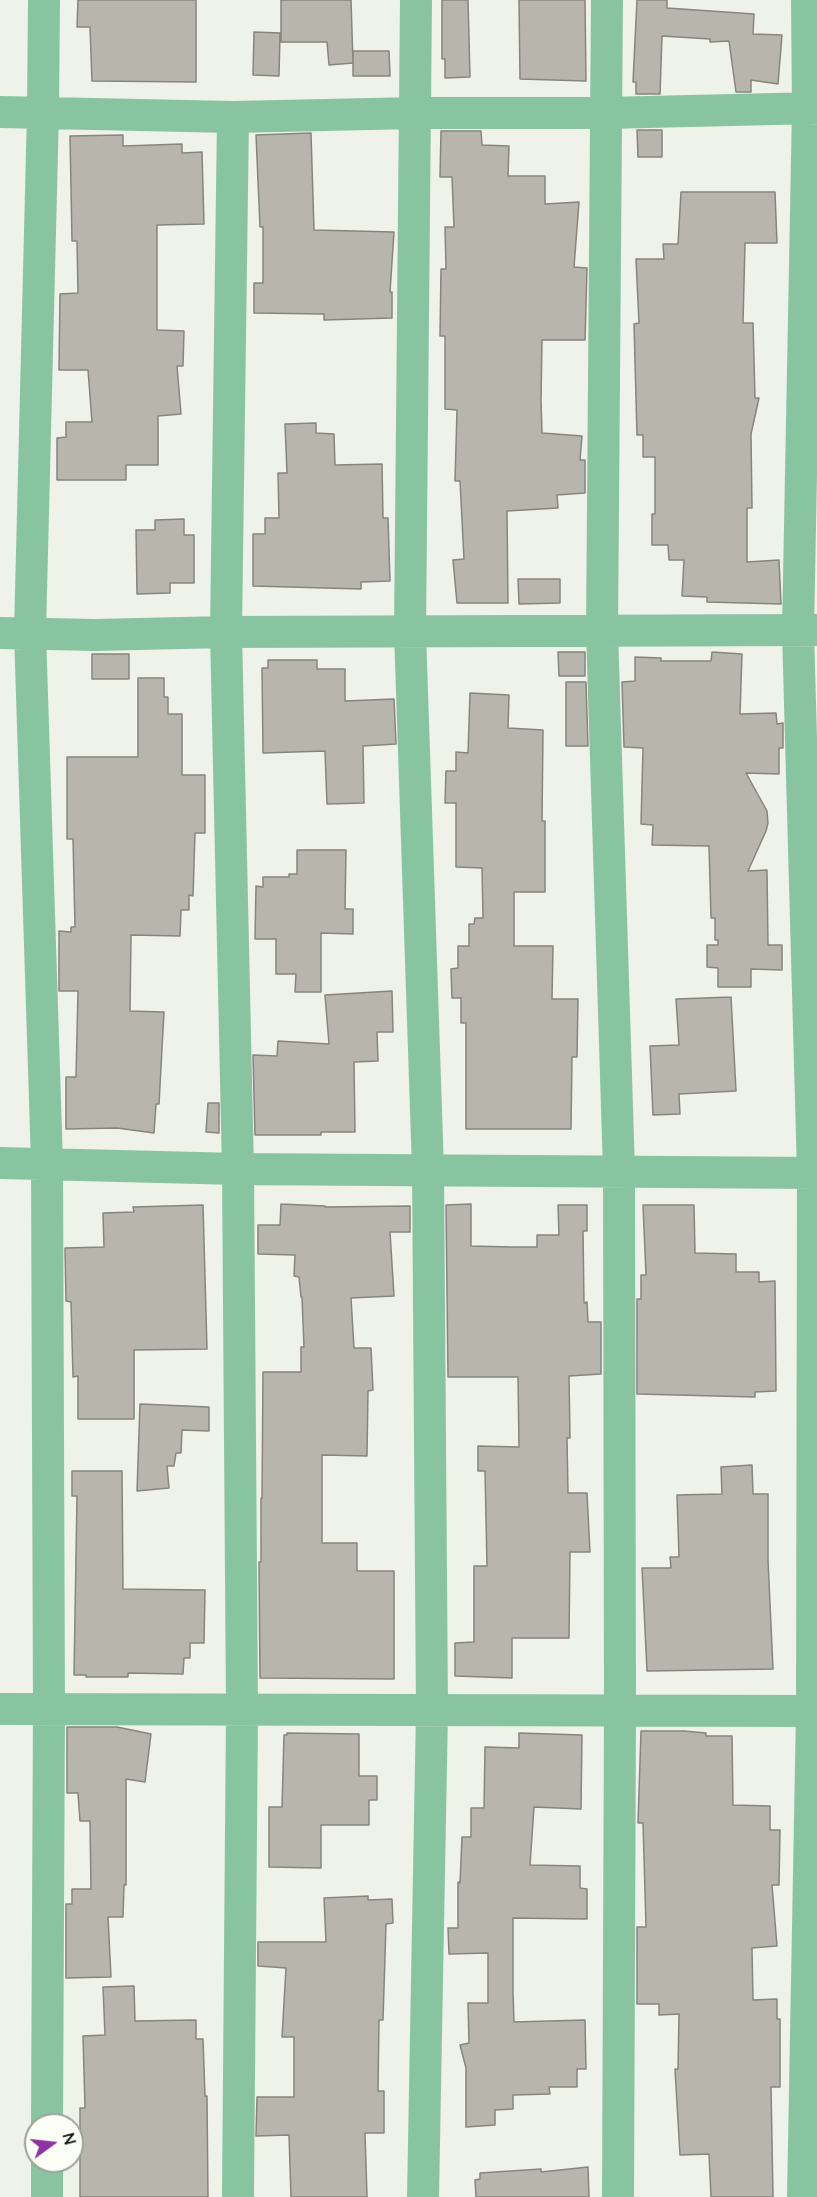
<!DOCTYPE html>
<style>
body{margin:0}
#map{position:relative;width:817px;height:2197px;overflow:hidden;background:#eef2e9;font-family:Quicksand,sans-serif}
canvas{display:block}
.north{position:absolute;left:24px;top:2113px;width:60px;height:60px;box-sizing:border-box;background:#fbfff6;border:2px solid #9ea19a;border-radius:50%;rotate:75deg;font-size:16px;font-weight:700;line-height:24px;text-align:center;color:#121310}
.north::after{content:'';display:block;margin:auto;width:21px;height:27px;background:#8e34a0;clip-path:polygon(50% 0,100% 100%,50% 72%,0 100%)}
</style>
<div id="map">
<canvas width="817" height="2197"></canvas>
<div class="north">N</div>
</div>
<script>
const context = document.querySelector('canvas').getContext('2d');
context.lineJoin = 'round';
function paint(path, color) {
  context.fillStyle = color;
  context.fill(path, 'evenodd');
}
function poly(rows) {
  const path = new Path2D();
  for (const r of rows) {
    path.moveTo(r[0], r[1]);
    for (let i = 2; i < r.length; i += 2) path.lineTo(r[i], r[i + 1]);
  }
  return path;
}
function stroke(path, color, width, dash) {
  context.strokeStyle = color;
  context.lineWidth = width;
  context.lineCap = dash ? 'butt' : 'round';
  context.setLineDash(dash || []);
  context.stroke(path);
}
const building = poly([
 [78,0,196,0,196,82,92,81,90,27,77,27,78,0],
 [281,0,351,0,353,63,329,65,327,42,281,42,281,0],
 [442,0,468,0,470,77,445,78,445,59,442,59,442,0],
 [519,0,585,0,586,81,520,79,519,0],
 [637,0,667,0,667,8,754,14,753,34,782,35,778,84,751,80,751,92,736,92,729,41,710,42,710,39,662,36,660,94,636,94,636,82,633,82,637,0],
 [254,32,280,33,279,76,253,75,254,32],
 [353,51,389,51,390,76,353,76,353,51],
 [637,130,662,130,662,157,638,157,637,130],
 [441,131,481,131,482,145,509,146,508,176,545,176,545,204,579,202,574,267,587,268,585,340,542,340,541,400,542,433,582,436,580,460,585,460,585,493,557,495,558,508,507,511,508,603,457,603,453,560,464,559,460,481,455,481,457,410,445,409,445,336,440,336,441,269,446,269,445,227,454,227,452,177,440,177,441,131],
 [311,133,314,230,394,232,390,292,392,292,392,318,324,320,324,314,254,313,254,283,263,283,263,227,260,227,256,135,311,133],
 [123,135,123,146,182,144,182,153,202,152,204,224,157,225,157,330,184,331,183,366,177,366,181,414,158,416,158,465,126,465,126,480,57,480,57,438,66,437,66,422,92,422,88,370,59,370,60,294,78,293,77,241,72,241,70,136,123,135],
 [681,192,775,192,777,243,745,243,743,323,753,323,755,398,759,398,751,434,752,508,747,508,747,562,779,560,781,604,707,602,707,597,682,596,684,560,669,560,668,545,652,545,652,514,655,514,655,457,643,457,643,435,637,435,634,324,639,323,636,259,664,259,663,244,678,244,681,192],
 [316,423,316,433,334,434,335,465,382,464,383,518,388,518,390,581,361,582,361,589,253,586,253,534,265,534,265,518,279,518,278,473,287,473,285,424,316,423],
 [184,519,184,535,194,535,194,583,170,583,170,593,137,594,136,530,155,530,155,520,184,519],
 [518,579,560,579,560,603,519,604,518,579],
 [558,652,585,652,585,676,559,676,558,652],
 [712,652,742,654,740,714,776,713,777,724,783,723,783,748,779,748,779,774,746,773,767,811,768,823,766,831,748,871,767,870,768,945,782,945,782,970,751,969,751,987,718,987,718,968,707,967,707,945,718,945,718,940,715,940,715,918,711,918,709,846,652,845,653,825,641,824,643,748,624,747,622,682,635,681,635,657,661,658,661,661,711,661,712,652],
 [92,654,129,654,129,679,92,679,92,654],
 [268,660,317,660,317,669,345,669,345,701,394,699,396,744,363,746,364,803,327,804,325,751,263,753,262,668,268,668,268,660],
 [138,678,164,678,164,697,168,697,168,714,182,714,182,775,205,775,205,833,195,833,193,896,189,895,189,910,181,910,180,936,131,935,130,1011,164,1012,159,1104,156,1104,154,1133,117,1128,66,1129,66,1077,76,1077,78,991,59,991,59,931,71,932,71,927,75,927,73,839,67,839,67,757,138,757,138,678],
 [566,682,586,682,588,746,566,746,566,682],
 [470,693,509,695,508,728,543,730,542,821,545,821,545,892,514,892,514,946,553,946,552,999,578,999,577,1057,572,1057,571,1129,466,1129,466,1023,461,1023,461,998,452,998,451,969,458,968,458,946,469,946,469,924,474,924,475,918,483,918,482,868,456,867,456,803,445,803,446,771,456,771,456,752,468,753,470,693],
 [297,850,346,850,345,909,353,909,353,934,321,933,321,992,295,992,296,974,276,974,276,939,255,939,256,886,263,887,263,877,289,877,289,874,297,874,297,850],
 [392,991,393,1032,377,1032,378,1061,354,1062,355,1132,321,1132,321,1135,255,1135,253,1055,277,1056,278,1041,329,1044,325,995,392,991],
 [731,997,736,1091,679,1094,680,1114,653,1115,650,1046,679,1045,676,999,731,997],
 [208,1103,219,1103,219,1133,206,1132,208,1103],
 [281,1204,325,1206,325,1207,410,1206,410,1232,390,1232,394,1296,351,1298,354,1348,371,1348,373,1390,368,1391,367,1456,322,1455,322,1543,357,1543,357,1571,394,1571,394,1679,260,1678,259,1562,261,1562,261,1498,262,1498,263,1372,301,1372,301,1347,304,1347,302,1297,301,1297,299,1277,294,1276,295,1255,258,1254,258,1225,280,1225,281,1204],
 [471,1204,471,1246,511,1247,537,1247,537,1235,559,1235,558,1205,587,1205,587,1231,583,1231,584,1303,587,1302,588,1322,601,1322,601,1374,569,1376,570,1438,567,1438,568,1493,587,1493,590,1552,570,1552,569,1638,512,1638,512,1678,455,1676,455,1643,474,1642,474,1566,487,1566,485,1471,478,1471,478,1446,519,1447,518,1377,448,1377,446,1205,471,1204],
 [203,1205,207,1349,134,1350,134,1419,78,1419,78,1376,73,1377,71,1302,66,1301,65,1248,104,1247,103,1213,134,1212,133,1207,203,1205],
 [643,1205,694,1205,695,1253,736,1254,736,1272,759,1272,759,1282,775,1281,776,1391,755,1392,755,1397,637,1394,637,1299,641,1299,641,1275,646,1275,643,1205],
 [140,1404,209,1407,209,1431,182,1430,181,1453,176,1453,174,1466,167,1466,169,1488,137,1491,140,1404],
 [752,1465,753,1494,768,1494,768,1560,773,1669,647,1671,642,1568,671,1568,670,1557,679,1557,677,1495,722,1494,721,1467,752,1465],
 [72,1471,122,1471,123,1589,205,1590,204,1643,190,1643,190,1658,184,1658,183,1674,128,1673,128,1677,86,1677,86,1675,74,1675,77,1496,72,1496,72,1471],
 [67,1727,117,1727,151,1734,145,1782,126,1779,126,1885,124,1885,123,1917,108,1917,111,1977,66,1978,66,1904,72,1904,72,1889,91,1889,90,1821,80,1821,78,1793,67,1793,67,1727],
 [641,1731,684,1731,706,1733,706,1736,732,1736,733,1805,770,1806,770,1830,780,1830,779,1885,772,1885,777,1946,752,1948,753,2000,777,1999,777,2019,780,2019,780,2087,771,2087,773,2197,711,2197,709,2154,680,2155,675,2069,678,2069,679,2014,659,2015,659,2004,637,2004,637,1927,646,1927,643,1823,638,1823,641,1731],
 [287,1733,359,1734,359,1776,377,1776,377,1800,369,1800,369,1825,321,1825,321,1868,269,1867,269,1807,282,1807,284,1735,287,1735,287,1733],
 [519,1733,582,1735,581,1809,534,1807,530,1865,580,1866,580,1888,587,1889,587,1919,513,1918,513,1993,514,2022,585,2020,586,2069,577,2069,577,2087,549,2087,550,2094,513,2095,513,2109,495,2110,495,2125,466,2127,466,2068,460,2045,469,2043,468,2003,488,2003,488,1953,449,1954,448,1928,458,1928,458,1882,460,1883,462,1837,471,1837,471,1808,484,1808,485,1747,519,1748,519,1733],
 [368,1896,368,1900,392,1899,393,1923,386,1924,383,2020,379,2020,378,2091,384,2091,384,2133,365,2133,367,2197,291,2197,289,2135,256,2136,257,2097,294,2097,294,2037,282,2037,286,1968,258,1966,258,1942,326,1942,324,1898,368,1896],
 [134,1986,135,2021,196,2020,196,2039,203,2039,205,2096,207,2096,208,2197,80,2197,80,2108,85,2108,83,2036,105,2035,103,1987,134,1986],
 [588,2167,589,2197,476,2197,475,2180,480,2179,480,2173,541,2169,541,2172,588,2167]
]);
paint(building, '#b8b5ad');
stroke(building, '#88857d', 1.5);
stroke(poly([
 [44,0,43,111,30,633,47,1163,49,1709,47,2125],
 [416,0,410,632,428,1170,432,1710,423,2197],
 [607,0,602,631,619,1171,620,1710,618,2197],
 [0,112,233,117,416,113,605,113,817,108],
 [233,117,226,632,238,1169,242,1709,238,2197],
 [0,633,95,635,226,632,817,630],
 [0,1163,238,1169,817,1173],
 [0,1709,817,1711],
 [47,2197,47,2161],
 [803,2197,812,1711,813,1173,798,631,808,108,807,0]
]), '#89c4a1', 32);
</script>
